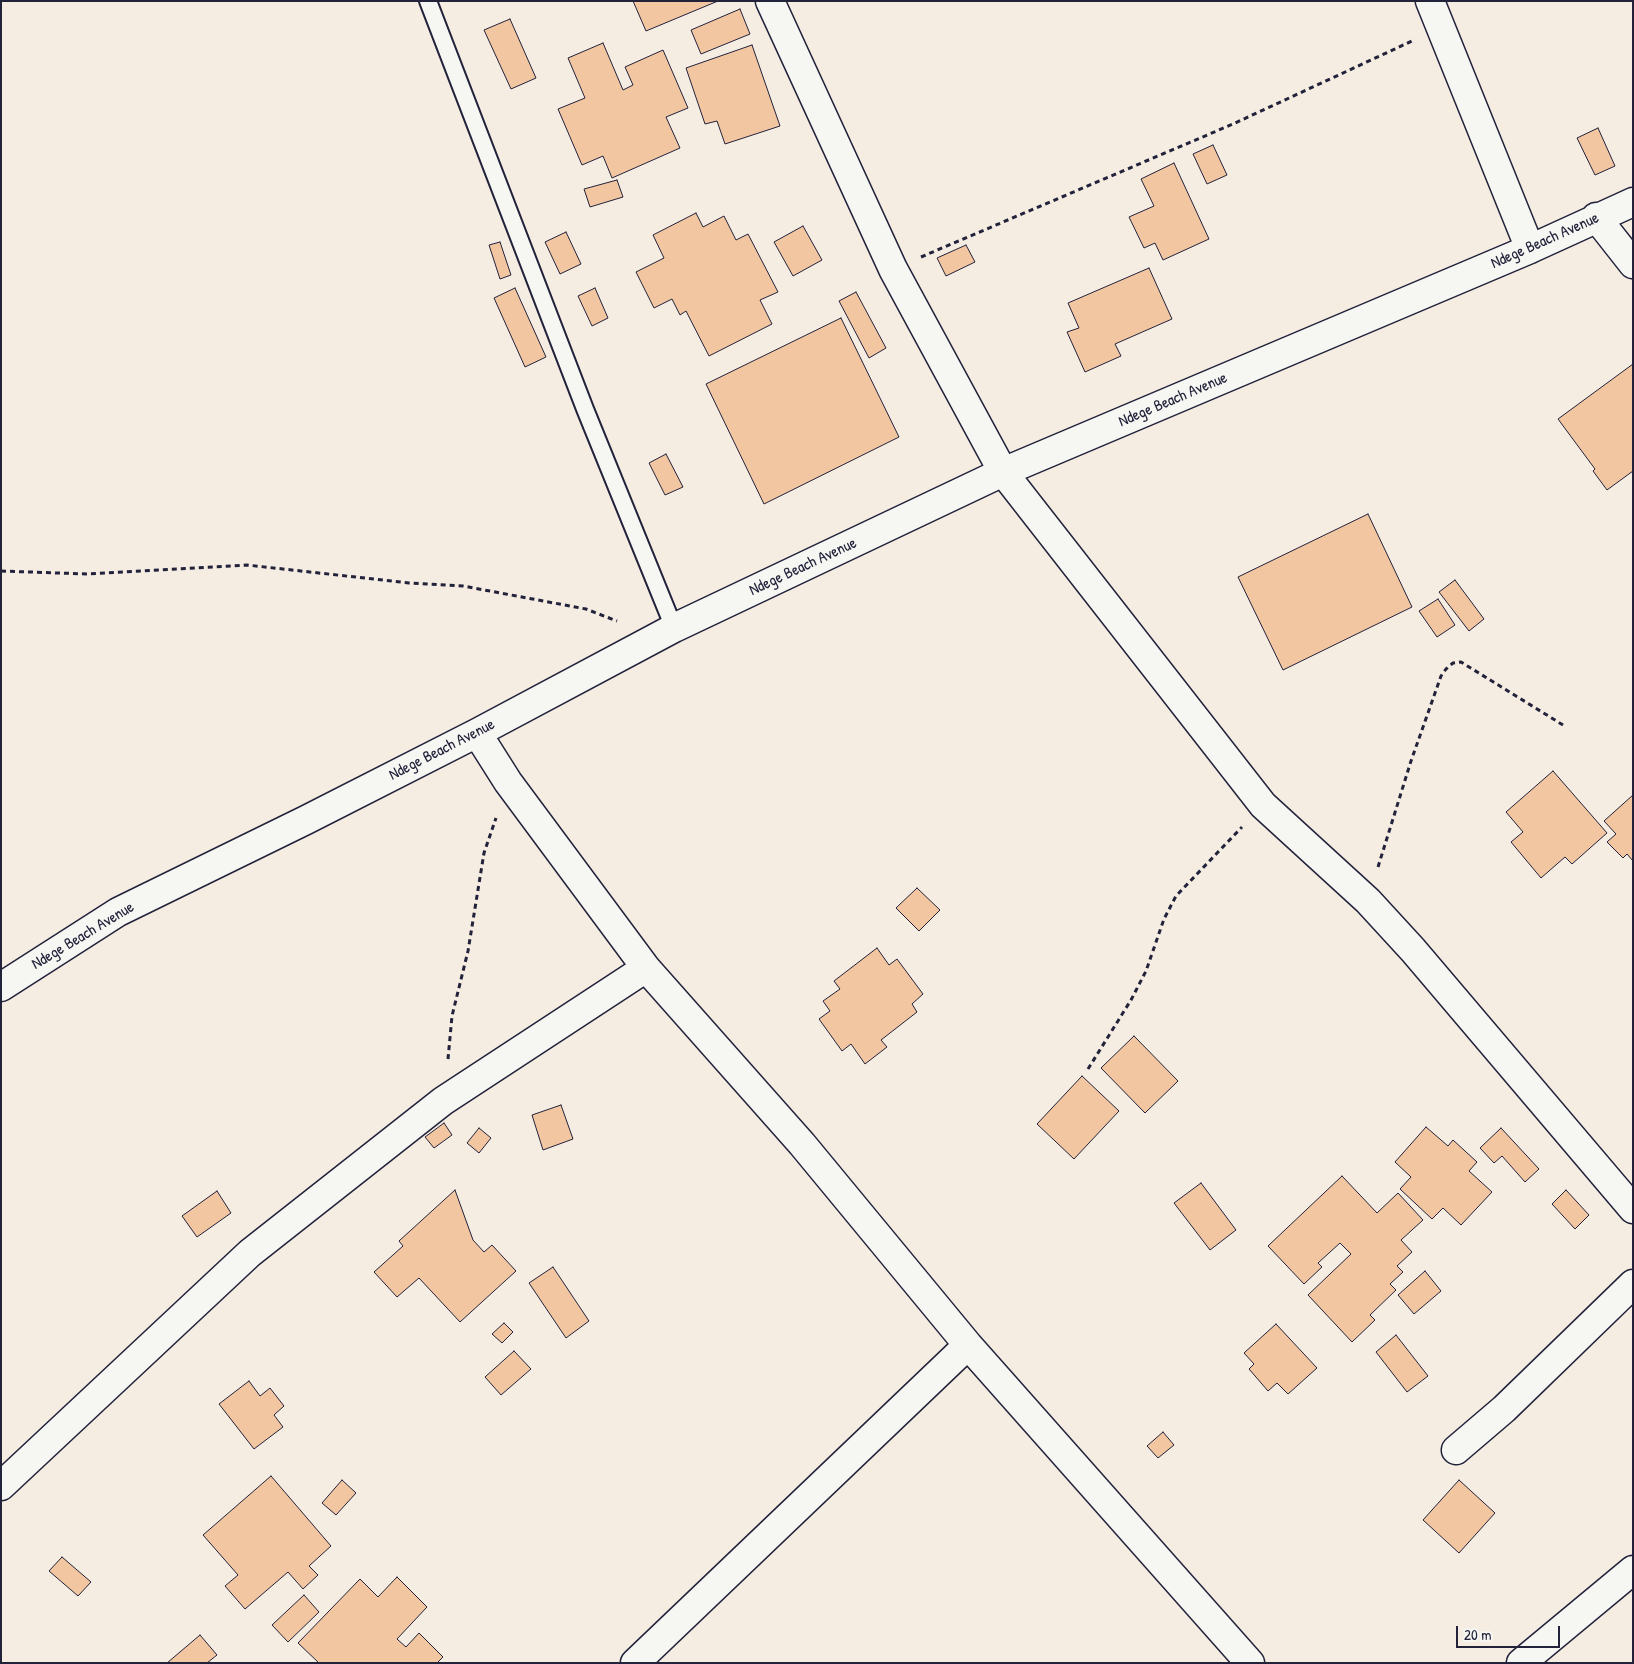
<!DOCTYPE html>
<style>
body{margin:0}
#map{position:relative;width:1634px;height:1664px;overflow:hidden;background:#f5ece2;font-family:"Patrick Hand",sans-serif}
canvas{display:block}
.frame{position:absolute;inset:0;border:2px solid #22223b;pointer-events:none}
.scale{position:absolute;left:1456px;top:1626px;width:104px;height:22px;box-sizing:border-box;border:2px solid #22223b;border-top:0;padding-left:6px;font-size:15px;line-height:18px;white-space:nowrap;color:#22223b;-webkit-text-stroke:4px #f6f6f2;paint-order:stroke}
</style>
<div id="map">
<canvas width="1634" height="1664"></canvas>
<div class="frame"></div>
<div class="scale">20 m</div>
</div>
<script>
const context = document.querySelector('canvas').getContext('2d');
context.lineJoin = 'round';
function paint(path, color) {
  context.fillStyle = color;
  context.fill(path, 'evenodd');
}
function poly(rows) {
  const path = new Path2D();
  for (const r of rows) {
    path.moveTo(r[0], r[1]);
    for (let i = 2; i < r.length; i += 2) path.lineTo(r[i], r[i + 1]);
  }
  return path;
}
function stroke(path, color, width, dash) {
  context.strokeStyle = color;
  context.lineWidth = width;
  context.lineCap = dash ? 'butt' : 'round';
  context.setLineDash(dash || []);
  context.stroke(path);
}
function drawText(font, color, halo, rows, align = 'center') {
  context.font = font + ' "Patrick Hand",sans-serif';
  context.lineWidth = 4;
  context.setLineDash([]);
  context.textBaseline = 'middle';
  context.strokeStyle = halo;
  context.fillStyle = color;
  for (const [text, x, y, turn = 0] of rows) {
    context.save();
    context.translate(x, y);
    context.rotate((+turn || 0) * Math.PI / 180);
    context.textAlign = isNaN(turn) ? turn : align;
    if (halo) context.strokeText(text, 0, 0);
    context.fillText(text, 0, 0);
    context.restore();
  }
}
const building = poly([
 [633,1,718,1,646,31,633,1],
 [740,9,750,34,701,54,691,30,740,9],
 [510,19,536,78,511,89,484,30,510,19],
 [603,43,623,90,633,85,625,67,663,50,688,108,666,117,680,148,612,178,603,156,582,165,558,109,585,98,568,58,603,43],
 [752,45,780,126,725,144,717,121,705,124,686,68,752,45],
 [1598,128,1615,166,1595,175,1577,138,1598,128],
 [1213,145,1227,175,1207,184,1193,154,1213,145],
 [1174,163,1209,239,1163,260,1155,243,1144,248,1129,217,1154,206,1141,179,1174,163],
 [617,180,623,197,590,207,584,189,617,180],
 [696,213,703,227,724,216,736,240,748,234,778,292,760,300,772,324,709,356,686,311,680,315,672,299,654,308,636,272,664,258,653,235,696,213],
 [803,226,822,260,793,276,774,242,803,226],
 [566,232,581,264,560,274,545,242,566,232],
 [500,242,511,275,500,279,489,245,500,242],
 [966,245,975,262,946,276,937,258,966,245],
 [1149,268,1172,319,1115,344,1121,356,1085,372,1067,332,1079,328,1068,303,1149,268],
 [515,288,546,357,525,367,494,298,515,288],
 [595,288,608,318,592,326,578,296,595,288],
 [856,292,886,348,869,358,839,301,856,292],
 [841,318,899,437,764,504,706,384,841,318],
 [1633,364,1633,471,1607,490,1593,471,1595,469,1558,419,1633,364],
 [666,454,683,487,665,495,649,463,666,454],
 [1368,514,1412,607,1283,670,1238,577,1368,514],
 [1455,580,1484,619,1469,631,1439,592,1455,580],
 [1438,599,1455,625,1437,637,1419,611,1438,599],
 [1553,771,1607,833,1572,864,1565,857,1541,878,1511,842,1523,832,1506,812,1553,771],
 [1633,795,1633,861,1627,854,1623,858,1607,842,1616,834,1604,821,1633,795],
 [917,888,940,910,919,931,896,908,917,888],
 [877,948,889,965,897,959,923,994,912,1004,917,1012,881,1040,887,1047,865,1064,851,1044,842,1051,819,1019,830,1011,823,1001,840,989,834,981,877,948],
 [1134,1036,1178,1081,1145,1113,1101,1068,1134,1036],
 [1082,1076,1119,1111,1074,1159,1037,1124,1082,1076],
 [561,1105,573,1139,543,1150,532,1115,561,1105],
 [444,1123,452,1135,434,1148,425,1137,444,1123],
 [1426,1127,1448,1146,1453,1140,1477,1162,1469,1171,1492,1192,1461,1225,1443,1208,1432,1219,1400,1189,1411,1177,1395,1162,1426,1127],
 [479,1128,491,1138,479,1153,467,1143,479,1128],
 [1501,1128,1539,1169,1525,1182,1502,1156,1494,1163,1480,1148,1501,1128],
 [1342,1176,1377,1213,1398,1193,1423,1220,1401,1240,1412,1252,1397,1266,1403,1272,1390,1284,1396,1290,1370,1315,1375,1320,1352,1342,1308,1295,1351,1254,1340,1243,1318,1263,1322,1267,1304,1284,1268,1246,1342,1176],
 [1201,1183,1236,1230,1210,1250,1174,1203,1201,1183],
 [455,1190,473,1240,484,1252,492,1245,516,1271,460,1322,419,1278,397,1297,374,1272,403,1246,399,1241,455,1190],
 [1566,1190,1589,1215,1575,1229,1552,1204,1566,1190],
 [217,1191,231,1213,197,1237,182,1216,217,1191],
 [553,1267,589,1321,566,1338,529,1283,553,1267],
 [1425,1271,1441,1291,1414,1314,1398,1295,1425,1271],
 [504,1323,513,1332,502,1343,492,1334,504,1323],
 [1276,1324,1317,1368,1288,1394,1277,1383,1268,1391,1249,1369,1254,1364,1244,1353,1276,1324],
 [1396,1335,1428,1376,1407,1392,1376,1352,1396,1335],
 [514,1351,531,1369,501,1395,485,1377,514,1351],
 [249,1381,260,1396,270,1388,284,1406,274,1415,283,1427,254,1449,219,1404,249,1381],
 [1163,1432,1174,1445,1158,1458,1147,1446,1163,1432],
 [271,1476,331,1546,309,1566,318,1575,303,1589,288,1572,245,1609,225,1586,238,1575,203,1535,271,1476],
 [342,1480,356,1493,336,1515,322,1503,342,1480],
 [1459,1480,1495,1513,1459,1553,1423,1520,1459,1480],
 [62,1557,91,1582,78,1596,49,1571,62,1557],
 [397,1577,427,1607,397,1639,406,1647,419,1633,443,1657,437,1663,319,1663,298,1643,360,1579,378,1597,397,1577],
 [304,1595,319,1612,288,1642,272,1625,304,1595],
 [200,1635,217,1655,207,1663,167,1663,200,1635]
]);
paint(building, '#f2c6a1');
stroke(building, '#22223b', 1);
const lane = poly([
 [428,1,585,409,674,628]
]);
const street = poly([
 [770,1,893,269,1003,472,1263,805,1368,901,1413,950,1633,1209],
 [1430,1,1530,249],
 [1596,217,1633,264],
 [477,733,508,782,646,968,802,1144,968,1345,1250,1663],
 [1,987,118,912,306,820,477,733,674,628,1003,472,1530,249,1633,202],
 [1456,1450,1504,1409,1633,1284],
 [1,1486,250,1253,443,1101,646,968],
 [635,1663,968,1345],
 [1521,1663,1633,1570]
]);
stroke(lane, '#22223b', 20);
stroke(street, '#22223b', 31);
stroke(poly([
 [921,257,1233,124,1412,41],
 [1,571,87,574,247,565,409,583,463,586,586,609,617,621],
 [1378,867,1411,761,1441,676,1446,669,1453,663,1461,662,1563,725],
 [448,1059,452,1016,468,951,484,853,496,818],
 [1088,1069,1131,1000,1146,971,1164,919,1176,896,1242,827]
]), '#22223b', 3, [5, 4]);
stroke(lane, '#f6f6f2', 16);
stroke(street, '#f6f6f2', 28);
drawText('16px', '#22223b', '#f6f6f2', [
 ["Ndege Beach Avenue",1545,241,-24],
 ["Ndege Beach Avenue",1173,400,-23],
 ["Ndege Beach Avenue",803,567,-25],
 ["Ndege Beach Avenue",442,750,-27],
 ["Ndege Beach Avenue",83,936,-31]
]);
</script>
